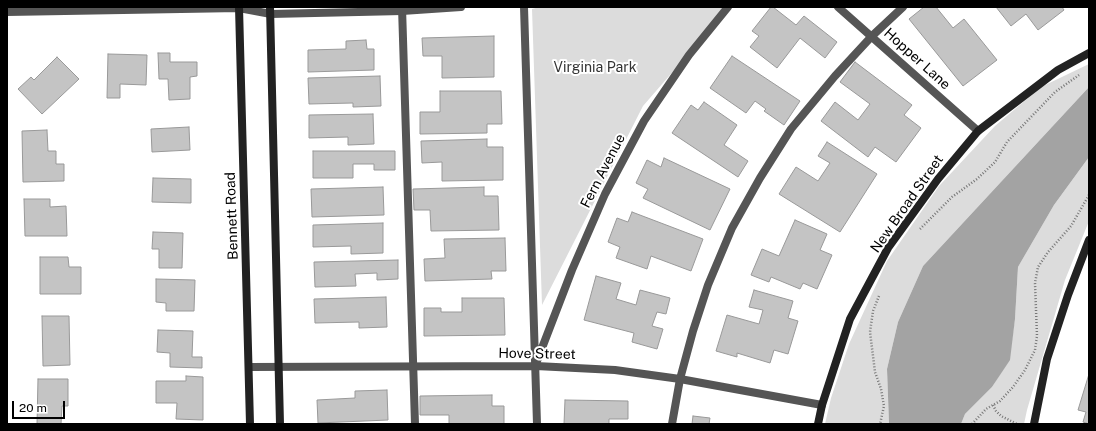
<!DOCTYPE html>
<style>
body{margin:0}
#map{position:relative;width:1096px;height:431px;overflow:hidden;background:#fff;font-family:"Public Sans",sans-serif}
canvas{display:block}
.frame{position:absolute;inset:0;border:8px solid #000;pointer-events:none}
.scale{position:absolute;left:12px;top:401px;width:53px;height:18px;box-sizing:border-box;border:2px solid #000;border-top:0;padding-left:5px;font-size:12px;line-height:14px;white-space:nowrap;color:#000;-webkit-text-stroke:3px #fff;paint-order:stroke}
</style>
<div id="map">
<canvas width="1096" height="431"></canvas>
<div class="frame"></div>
<div class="scale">20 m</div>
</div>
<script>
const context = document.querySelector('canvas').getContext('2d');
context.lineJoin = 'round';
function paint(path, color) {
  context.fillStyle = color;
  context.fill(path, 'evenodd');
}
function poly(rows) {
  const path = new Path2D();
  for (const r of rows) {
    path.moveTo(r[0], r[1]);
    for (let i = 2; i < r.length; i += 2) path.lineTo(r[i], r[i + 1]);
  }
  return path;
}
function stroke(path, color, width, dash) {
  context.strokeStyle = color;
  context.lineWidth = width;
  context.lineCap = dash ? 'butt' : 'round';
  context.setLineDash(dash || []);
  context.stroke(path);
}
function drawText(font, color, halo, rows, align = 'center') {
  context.font = font + ' "Public Sans",sans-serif';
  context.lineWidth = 4;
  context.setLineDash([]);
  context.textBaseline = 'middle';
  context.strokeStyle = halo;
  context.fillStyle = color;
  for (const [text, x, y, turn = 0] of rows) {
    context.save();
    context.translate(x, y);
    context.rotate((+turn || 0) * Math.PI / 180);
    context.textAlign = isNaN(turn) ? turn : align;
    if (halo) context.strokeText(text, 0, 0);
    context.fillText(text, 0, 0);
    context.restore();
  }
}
paint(poly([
 [539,7,729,7,643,106,542,305,532,9],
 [1089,64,1089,87,923,266,898,322,887,369,889,424,825,424,831,398,849,344,887,261,939,186,995,126,1041,87],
 [1089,157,1089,221,1065,280,1027,410,1024,424,961,424,965,414,992,387,1009,360,1015,319,1018,267,1054,205]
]), '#dcdcdc');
paint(poly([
 [1089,87,1089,157,1054,205,1018,267,1015,319,1010,360,992,387,965,414,961,424,889,424,887,369,898,322,923,266]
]), '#a3a3a3');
const building = poly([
 [771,7,773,7,796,25,804,16,837,42,825,58,800,38,777,68,750,47,759,36,752,31,771,7],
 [924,7,936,7,953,28,964,19,997,60,963,86,909,19,924,7],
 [996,7,1062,7,1064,10,1038,30,1026,14,1011,26,996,7],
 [494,36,494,77,442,78,442,56,423,56,422,38,494,36],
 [366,40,367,49,374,49,374,70,308,72,308,50,346,49,346,41,366,40],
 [158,53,170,53,170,62,197,62,197,76,190,77,190,99,169,100,168,79,159,79,158,53],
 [108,54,147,55,146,85,120,84,120,98,107,98,108,54],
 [732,56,800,101,784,125,764,111,766,109,755,101,746,113,710,88,732,56],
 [57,57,79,79,42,114,18,89,31,77,34,80,57,57],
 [855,62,912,105,904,115,921,128,896,162,875,147,868,157,821,121,835,102,858,120,870,104,840,82,855,62],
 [380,76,381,106,353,107,353,103,309,104,308,78,380,76],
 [440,91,501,91,502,124,487,124,487,133,420,134,420,112,440,112,440,91],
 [704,102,737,125,724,145,748,161,738,177,672,133,691,105,698,110,704,102],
 [373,114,374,144,348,145,348,137,309,138,309,115,373,114],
 [189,127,190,150,152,152,151,129,189,127],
 [47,130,48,151,56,151,56,164,64,164,64,181,23,182,22,131,47,130],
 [487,139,487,147,503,147,503,180,442,181,442,162,422,163,421,141,487,139],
 [827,142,877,174,840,232,779,194,796,167,818,181,830,163,818,156,827,142],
 [313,151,395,151,395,170,374,170,374,164,353,164,353,178,313,178,313,151],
 [664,158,730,189,710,230,643,198,648,189,636,183,647,160,661,167,664,158],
 [153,178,191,179,191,203,152,202,153,178],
 [383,187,384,215,312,217,311,189,383,187],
 [484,187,484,196,498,196,499,230,431,231,430,210,414,210,413,189,484,187],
 [24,199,50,199,50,207,66,206,67,236,25,236,24,199],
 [632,212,703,239,691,271,651,256,647,269,616,258,620,247,608,242,617,218,628,222,632,212],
 [795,220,827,234,820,250,832,255,817,289,803,283,800,289,771,277,769,282,751,275,762,249,779,256,795,220],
 [383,223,383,253,351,254,351,246,313,247,313,225,383,223],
 [153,232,183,233,182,268,159,268,159,249,152,249,153,232],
 [505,238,506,271,491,271,492,279,425,281,424,259,445,258,444,239,505,238],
 [40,257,68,257,69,267,81,267,81,294,40,294,40,257],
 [398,260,398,279,377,280,377,273,355,274,356,286,315,287,314,262,398,260],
 [596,276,621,283,616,299,636,305,640,290,670,298,666,314,657,312,652,326,663,329,657,349,632,342,634,333,584,320,596,276],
 [156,279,195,280,194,311,166,311,166,303,156,302,156,279],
 [754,290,793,301,788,318,798,321,788,354,774,350,770,363,737,353,737,357,716,351,727,315,759,324,763,310,749,307,754,290],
 [386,297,387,327,359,328,359,322,315,323,314,299,386,297],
 [462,298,504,298,505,335,424,336,424,308,441,308,441,312,462,312,462,298],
 [42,316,69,316,70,365,43,366,42,316],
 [158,330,193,331,192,357,202,357,202,368,170,367,170,353,157,352,158,330],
 [1089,374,1089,424,1083,422,1086,412,1078,410,1089,374],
 [186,376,203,377,203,420,176,419,177,403,156,403,156,381,186,381,186,376],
 [38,379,68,379,68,406,62,406,61,424,37,424,38,379],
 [387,390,388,420,318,423,317,400,355,398,355,391,387,390],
 [492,395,492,406,504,406,504,424,449,424,449,415,420,415,420,396,492,395],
 [565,400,628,401,628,419,609,419,609,424,564,424,565,400],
 [693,416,710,418,709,424,692,424,693,416]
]);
paint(building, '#c4c4c4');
stroke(building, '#999', 1);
stroke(poly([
 [920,229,952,197,977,179,995,162,1007,142,1055,92,1079,75],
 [879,296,873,311,870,332,875,372,881,389,884,406,880,424],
 [993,405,996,411,1001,416,1017,424],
 [972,424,986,409,1000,401,1013,387,1025,370,1035,350,1037,336,1035,283,1038,267,1048,252,1071,226,1089,195]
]), '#777', 2.5, [1, 2]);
stroke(poly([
 [402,7,415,424],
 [672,424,680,379,693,331,708,285,732,228,760,178,791,129,835,76,872,36,903,7]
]), '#555', 8);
stroke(poly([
 [524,7,537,424],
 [838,7,978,131],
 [7,12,239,8,271,14,402,11,461,7],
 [537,361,572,270,605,194,644,121,689,55,728,7],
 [249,367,536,366,615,370,680,379,822,405]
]), '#555', 8);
stroke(poly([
 [239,7,250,424],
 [270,7,280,424],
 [818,424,822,405,850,319,888,248,938,179,978,131,1058,70,1089,53],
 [1034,424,1047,359,1068,295,1089,240]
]), '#222', 8);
drawText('14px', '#000', '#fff', [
 ["Hopper Lane",917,59,42],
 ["Fern Avenue",603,171,-63],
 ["New Broad Street",907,204,-55],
 ["Bennett Road",232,216,-92],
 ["Hove Street",537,354,1]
]);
drawText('14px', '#333', '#fff', [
 ["Virginia Park",595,68]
]);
</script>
